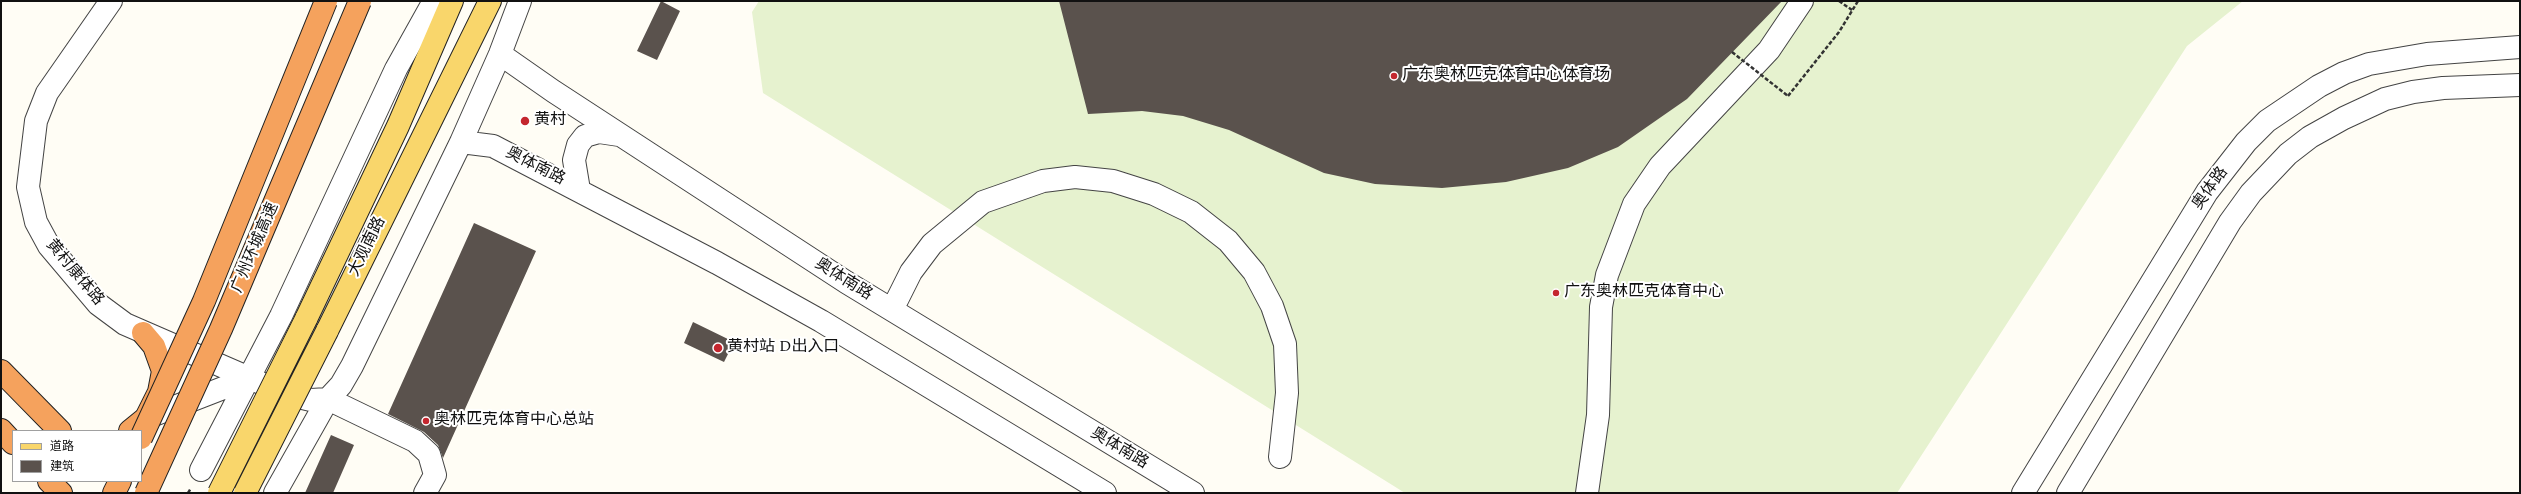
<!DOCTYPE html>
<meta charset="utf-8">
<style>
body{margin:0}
#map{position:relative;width:2521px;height:494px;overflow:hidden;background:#fffdf5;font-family:Spectral,"Noto Sans SC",serif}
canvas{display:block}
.frame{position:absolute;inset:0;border:2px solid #111;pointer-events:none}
.legend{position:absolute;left:12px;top:430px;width:130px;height:52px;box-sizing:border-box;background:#fff;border:1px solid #a0a0a0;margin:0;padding:5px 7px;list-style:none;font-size:12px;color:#111}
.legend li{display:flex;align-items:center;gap:8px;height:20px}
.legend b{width:20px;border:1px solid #a0a0a0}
</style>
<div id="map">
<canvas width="2521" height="494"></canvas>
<div class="frame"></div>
<ul class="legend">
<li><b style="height:5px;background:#f9d66b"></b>道路</li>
<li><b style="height:11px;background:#5a524d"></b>建筑</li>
</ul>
</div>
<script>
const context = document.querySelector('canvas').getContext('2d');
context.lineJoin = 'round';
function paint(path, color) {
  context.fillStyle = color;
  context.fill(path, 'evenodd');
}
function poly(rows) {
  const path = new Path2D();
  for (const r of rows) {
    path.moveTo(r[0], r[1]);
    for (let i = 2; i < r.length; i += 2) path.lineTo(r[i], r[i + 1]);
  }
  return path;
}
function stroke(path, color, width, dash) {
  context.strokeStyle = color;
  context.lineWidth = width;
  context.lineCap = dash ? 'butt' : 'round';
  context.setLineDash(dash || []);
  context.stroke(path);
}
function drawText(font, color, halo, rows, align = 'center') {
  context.font = font + ' Spectral,"Noto Sans SC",serif';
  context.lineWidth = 4;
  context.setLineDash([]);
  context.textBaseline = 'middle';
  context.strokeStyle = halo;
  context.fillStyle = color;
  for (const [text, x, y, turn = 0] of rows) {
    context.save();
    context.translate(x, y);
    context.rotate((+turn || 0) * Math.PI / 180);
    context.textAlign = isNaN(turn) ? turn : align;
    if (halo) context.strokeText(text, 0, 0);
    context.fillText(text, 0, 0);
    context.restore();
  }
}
paint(poly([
 [759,1,2243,1,2187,46,1897,493,1405,493,763,93,752,12]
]), '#e6f2cf');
paint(poly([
 [661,1,680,11,657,60,637,51],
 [1059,1,1782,1,1687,99,1618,147,1568,168,1506,182,1442,188,1375,184,1324,173,1229,130,1183,116,1142,111,1088,114],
 [474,223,536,251,443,458,438,445,424,432,388,414],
 [693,322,734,342,724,362,684,343],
 [331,435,354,445,333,493,305,493]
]), '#5a524d');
const minor = poly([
 [111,1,47,93,36,121,28,187,36,222,49,246,98,304,125,324,286,394,311,400,328,399,415,441,429,454,435,475,425,493],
 [500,54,553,91,846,282,1193,493],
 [461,142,493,146,717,263,821,321,1105,493],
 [579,190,574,160,578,145,585,136,599,132,619,135],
 [892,310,911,272,932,244,983,202,1043,181,1075,177,1113,181,1154,194,1191,212,1228,241,1254,272,1272,306,1285,344,1287,393,1280,457],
 [146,418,249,378],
 [201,470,281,316,396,69,434,1],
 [275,493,328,399,341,385,352,366,461,142,500,54,520,1],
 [1587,493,1598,415,1601,307,1607,275,1634,204,1660,166,1769,50,1802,1],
 [2023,493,2207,192,2246,142,2267,121,2319,86,2344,73,2369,64,2427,54,2520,47],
 [2068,493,2230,222,2251,193,2288,154,2310,137,2344,118,2385,99,2413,92,2443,88,2520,85]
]);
const major = poly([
 [306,319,398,126,452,1],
 [327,331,490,1]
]);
const highway = poly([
 [1,371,60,431],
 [1,430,13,443],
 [130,431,146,418,159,392,163,371,154,346,143,333],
 [49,481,61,493],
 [114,493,120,481]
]);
stroke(minor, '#444', 24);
stroke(major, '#222', 24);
stroke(highway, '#222', 24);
stroke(poly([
 [1839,1,1852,10],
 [1788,96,1839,32,1858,1],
 [188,493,191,488]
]), '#333', 2.5, [4, 2]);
stroke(minor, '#fff', 22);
stroke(major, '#f9d66b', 22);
stroke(highway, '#f5a25d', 22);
const majorBridge = poly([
 [219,493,306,319],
 [245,493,327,331]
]);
const highwayBridge = poly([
 [141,438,204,301,326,1],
 [146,493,221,329,360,1]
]);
stroke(majorBridge, '#222', 24, []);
stroke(highwayBridge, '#222', 24, []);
stroke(poly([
 [1732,52,1788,96]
]), '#333', 2.5, [4, 2]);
stroke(majorBridge, '#f9d66b', 22);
stroke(highwayBridge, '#f5a25d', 22);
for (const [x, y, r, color] of [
 [1394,76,4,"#c4262e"],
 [525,121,5,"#c4262e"],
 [1556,293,4,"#c4262e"],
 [718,348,5,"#c4262e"],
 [426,421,4,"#c4262e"]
]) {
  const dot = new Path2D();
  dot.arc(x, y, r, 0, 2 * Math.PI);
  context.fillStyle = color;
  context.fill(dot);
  stroke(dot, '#fff', 1.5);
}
drawText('16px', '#111', '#fff', [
 ["广东奥林匹克体育中心体育场",1402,76],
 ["黄村",534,121],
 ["广东奥林匹克体育中心",1564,293],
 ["黄村站 D出入口",727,348],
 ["奥林匹克体育中心总站",434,421]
], 'left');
drawText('16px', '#111', '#fff', [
 ["奥体南路",535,167,27],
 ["奥体路",2211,189,-54],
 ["大观南路",368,247,-64],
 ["广州环城高速",256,248,-67],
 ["黄村康体路",74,273,50],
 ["奥体南路",843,280,32],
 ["奥体南路",1119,449,31]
]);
</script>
